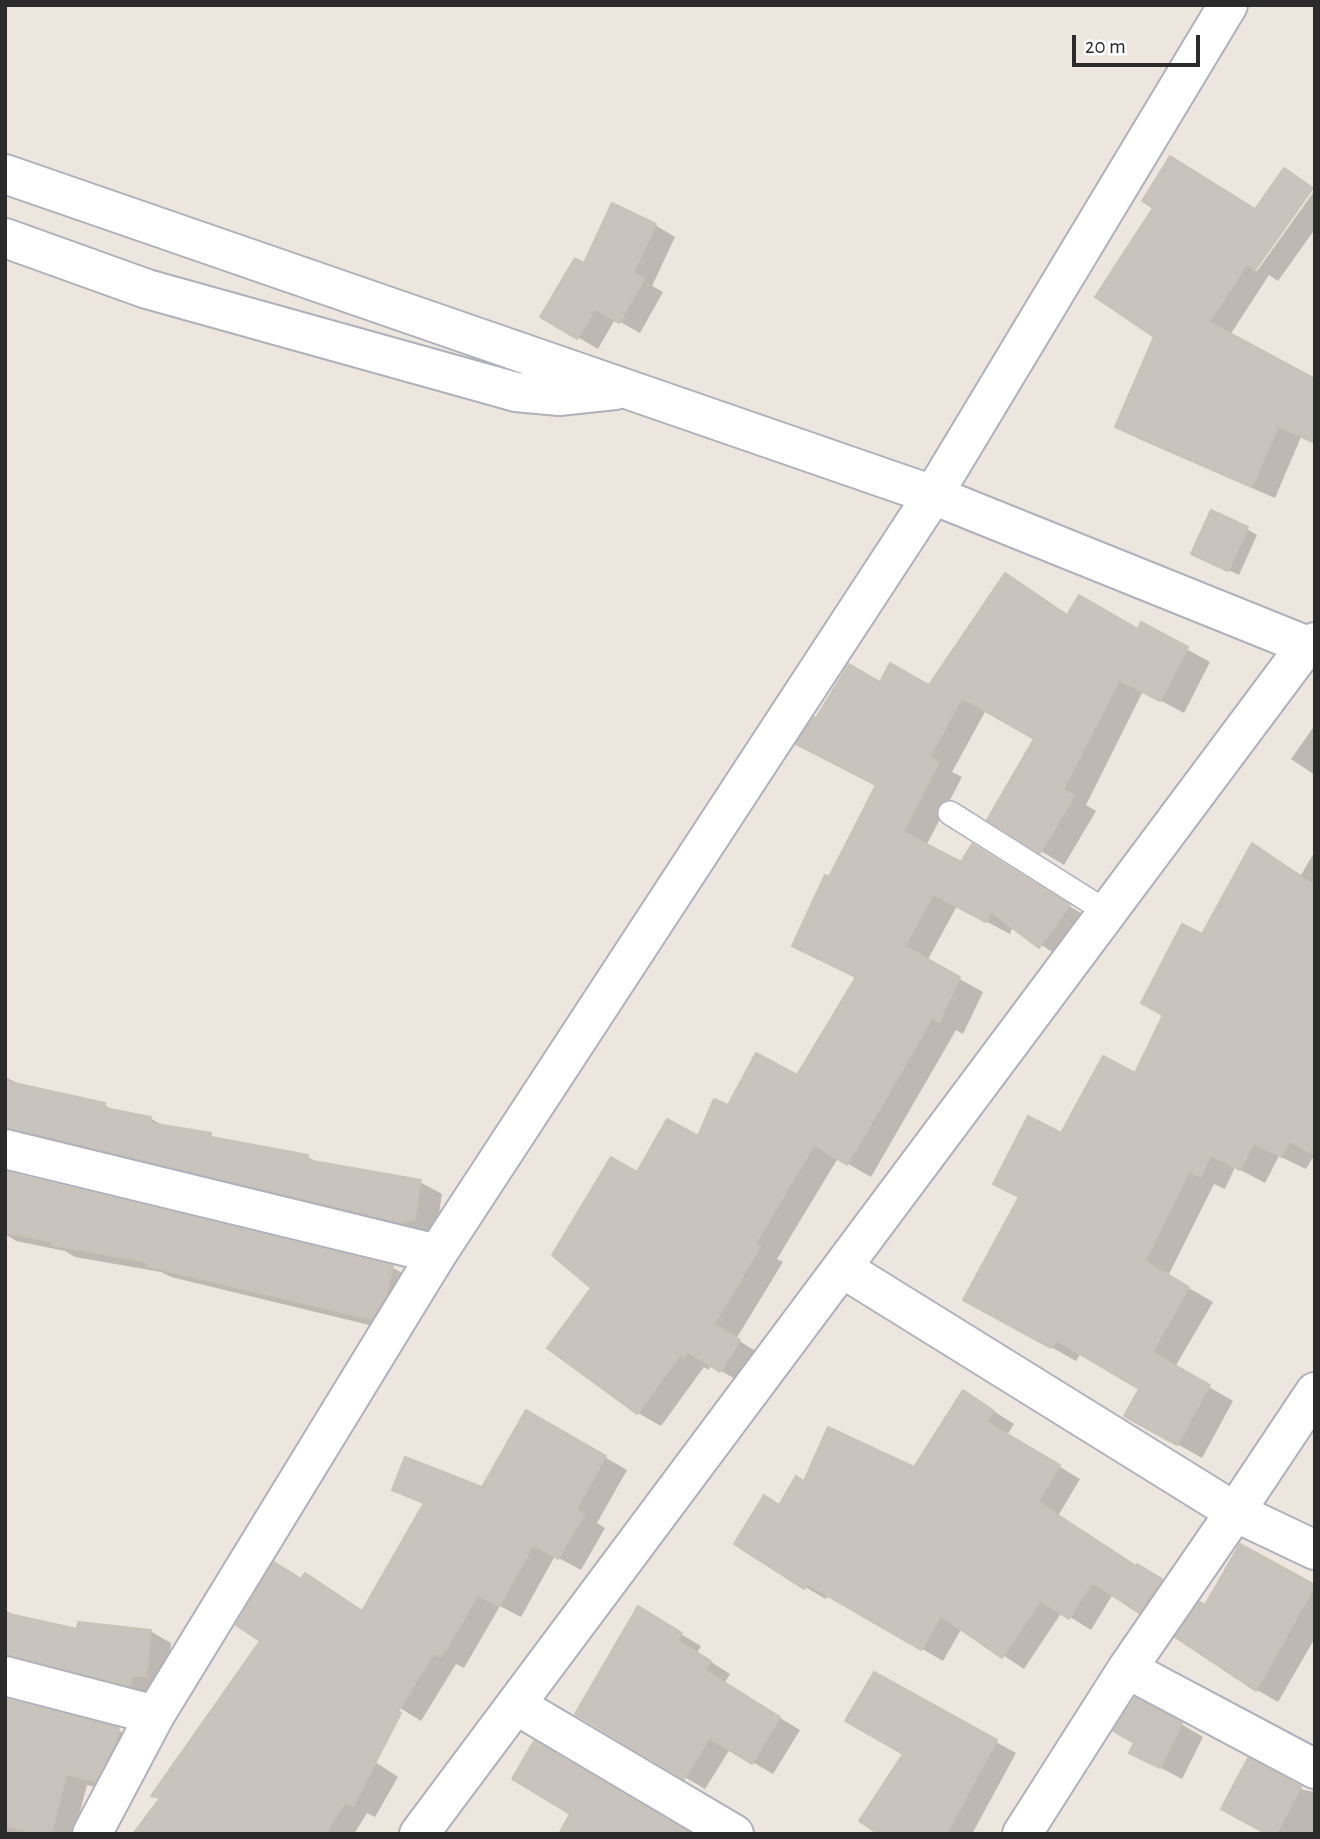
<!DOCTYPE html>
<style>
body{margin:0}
#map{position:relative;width:1320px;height:1839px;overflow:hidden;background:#ede6de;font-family:"Alegreya Sans",sans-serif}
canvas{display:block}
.frame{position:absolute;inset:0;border:7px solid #2b2b2b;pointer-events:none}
.scale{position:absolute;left:1072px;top:35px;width:128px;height:32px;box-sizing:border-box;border:4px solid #2b2b2b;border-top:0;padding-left:9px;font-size:21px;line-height:24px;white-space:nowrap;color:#2b2b2b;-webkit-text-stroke:5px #fff;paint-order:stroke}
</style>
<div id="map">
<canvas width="1320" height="1839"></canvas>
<div class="frame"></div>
<div class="scale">20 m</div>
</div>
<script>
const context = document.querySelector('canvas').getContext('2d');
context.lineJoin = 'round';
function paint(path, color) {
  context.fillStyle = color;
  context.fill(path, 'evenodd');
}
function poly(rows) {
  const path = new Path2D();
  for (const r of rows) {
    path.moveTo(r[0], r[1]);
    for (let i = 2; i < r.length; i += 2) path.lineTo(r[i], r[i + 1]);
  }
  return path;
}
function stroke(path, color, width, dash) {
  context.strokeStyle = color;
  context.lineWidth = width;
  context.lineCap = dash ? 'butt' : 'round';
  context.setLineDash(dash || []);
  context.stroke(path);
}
paint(poly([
 [1285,170,1312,187,1253,271,1257,271,1315,190,1315,229,1278,281,1269,275,1230,335,1315,381,1315,444,1301,437,1275,498,1139,439,1117,427,1256,211],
 [655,225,675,237,652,286,663,292,640,333,615,319,598,349,542,316,585,265],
 [1247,529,1257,535,1239,575,1204,559],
 [1005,575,1069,616,1138,632,1142,625,1210,662,1184,713,1143,691,1086,805,1096,811,1064,865,989,819,1036,738,986,710,952,772,962,777,926,846,962,865,995,860,1092,920,1064,960,1013,926,1010,934,957,906,927,961,983,992,963,1034,956,1030,871,1177,838,1158,777,1259,783,1262,736,1339,762,1355,744,1384,711,1365,708,1370,704,1367,661,1426,638,1413,593,1288,637,1173,698,1139,729,1108,798,1078,857,978,794,945,878,786,880,684,930,687],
 [1315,725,1315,775,1291,759],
 [1253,845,1301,875,1315,851,1315,1154,1306,1169,1279,1156,1265,1183,1235,1167,1225,1189,1214,1184,1168,1276,1213,1302,1175,1367,1233,1401,1202,1458,1126,1415,1141,1388,1081,1353,1076,1361,990,1313,1062,1135,1136,1076,1202,936],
 [5,1077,26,1087,104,1105,117,1112,150,1118,167,1128,308,1157,320,1164,420,1182,442,1194,436,1233,427,1231,426,1235,5,1156,6,1170,9,1174,393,1268,415,1280,394,1331,171,1277,161,1272,75,1257,65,1251,16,1241,5,1234],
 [984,1405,1014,1424,1007,1435,1080,1479,1058,1516,1137,1568,1182,1593,1161,1624,1113,1594,1091,1630,1062,1612,1024,1669,962,1628,943,1661,829,1595,826,1599,805,1587,780,1506,805,1484,915,1469],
 [526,1412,627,1470,597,1523,605,1528,581,1570,555,1556,521,1617,500,1606,464,1668,456,1664,421,1721,400,1708,333,1734,398,1777,375,1817,367,1813,354,1834,135,1834,161,1800,154,1795,302,1580,363,1612,425,1505,394,1489,483,1489],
 [1241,1546,1315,1587,1315,1638,1278,1702,1257,1690,1206,1608],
 [638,1609,701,1646,697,1653,730,1674,724,1684,800,1730,773,1774,730,1749,705,1789,577,1714],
 [5,1610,15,1616,79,1631,150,1631,171,1643,166,1687,150,1696,5,1680],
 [5,1697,7,1701,118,1730,139,1742,116,1792,87,1785,74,1834,5,1834],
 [1181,1724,1203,1737,1182,1779,1131,1752],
 [996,1742,1016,1753,972,1834,881,1834],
 [1249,1761,1304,1790,1315,1792,1315,1834,1269,1834]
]), '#0003');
const building = poly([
 [1170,156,1255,209,1284,168,1313,188,1255,270,1247,264,1209,322,1315,379,1315,443,1278,426,1252,487,1115,427,1154,337,1095,297,1153,208,1142,201,1170,156],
 [612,203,656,224,633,273,644,279,619,323,595,309,577,339,540,317,575,258,584,263,612,203],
 [1211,510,1248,527,1228,571,1191,554,1211,510],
 [1005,573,1067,615,1079,595,1138,629,1141,622,1188,647,1160,701,1119,680,1063,790,1074,796,1040,853,987,820,1034,739,962,698,929,757,939,762,903,832,961,862,972,844,1070,905,1039,948,991,912,986,922,933,894,905,946,960,977,939,1022,932,1018,847,1165,814,1145,755,1244,760,1247,714,1324,740,1340,720,1372,688,1352,684,1358,680,1355,637,1414,547,1348,591,1288,552,1255,611,1157,637,1172,667,1119,698,1136,714,1099,728,1105,756,1053,797,1075,856,977,792,946,825,875,829,877,876,785,796,744,814,717,816,718,849,664,880,682,890,663,929,685,1005,573],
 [1252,843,1315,886,1315,1155,1289,1141,1282,1157,1254,1143,1240,1170,1211,1155,1200,1177,1189,1171,1145,1261,1189,1287,1152,1352,1210,1385,1177,1445,1124,1416,1139,1389,1056,1340,1051,1348,963,1300,1019,1197,993,1184,1028,1116,1061,1133,1103,1056,1135,1073,1163,1015,1141,1003,1182,924,1202,934,1252,843],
 [5,1081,105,1103,104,1108,151,1117,150,1123,211,1133,211,1137,308,1155,307,1160,421,1180,414,1221,405,1220,404,1223,5,1128,5,1081],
 [5,1172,393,1266,386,1295,371,1319,147,1266,148,1262,51,1245,52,1242,5,1232,5,1172],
 [963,1390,994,1411,987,1422,1060,1465,1038,1502,1136,1566,1137,1564,1162,1579,1139,1613,1092,1582,1069,1619,1040,1601,1002,1658,941,1616,921,1650,807,1584,804,1589,734,1544,764,1495,779,1505,796,1476,804,1481,828,1427,914,1467,963,1390],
 [526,1410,606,1456,576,1509,584,1514,558,1559,533,1545,499,1606,478,1595,441,1657,434,1653,398,1711,401,1713,353,1806,345,1802,325,1834,133,1834,160,1798,151,1796,260,1641,236,1625,274,1562,301,1579,305,1573,362,1611,424,1503,392,1490,405,1457,482,1487,526,1410],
 [1240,1544,1315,1585,1256,1691,1175,1637,1200,1602,1205,1605,1240,1544],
 [638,1606,682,1633,677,1640,711,1661,705,1670,780,1717,752,1764,709,1738,684,1779,575,1714,638,1606],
 [5,1613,77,1629,78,1622,151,1630,146,1676,132,1676,130,1686,5,1655,5,1613],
 [874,1672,997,1740,946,1834,878,1834,859,1821,903,1754,845,1721,874,1672],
 [1135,1698,1182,1723,1160,1768,1129,1753,1134,1743,1113,1731,1135,1698],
 [5,1699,119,1728,115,1745,95,1781,66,1774,51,1834,38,1834,5,1825,5,1699],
 [534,1741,691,1834,559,1834,570,1814,512,1779,534,1741],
 [1248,1758,1301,1787,1276,1834,1267,1834,1221,1809,1248,1758]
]);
paint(building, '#c8c3bd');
stroke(building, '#c8c2b7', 2);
const service = poly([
 [950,813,1107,912]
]);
const minor = poly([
 [5,174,933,495,1315,649],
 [5,238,147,289,516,392,559,396,615,390],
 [5,1149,437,1254],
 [842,1268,1235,1512,1315,1550],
 [1127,1669,1315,1769],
 [5,1676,155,1715],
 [516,1705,734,1834],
 [92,1834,155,1715,437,1254,933,495,1228,5],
 [1022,1834,1127,1669,1235,1512,1315,1392]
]);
const secondary = poly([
 [419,1834,1300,654,1315,642]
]);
stroke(service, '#aeb1bb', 26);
stroke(minor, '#aeb1bb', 42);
stroke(secondary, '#aeb1bb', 42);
stroke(service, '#fff', 23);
stroke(minor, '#fff', 38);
stroke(secondary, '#fff', 38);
</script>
